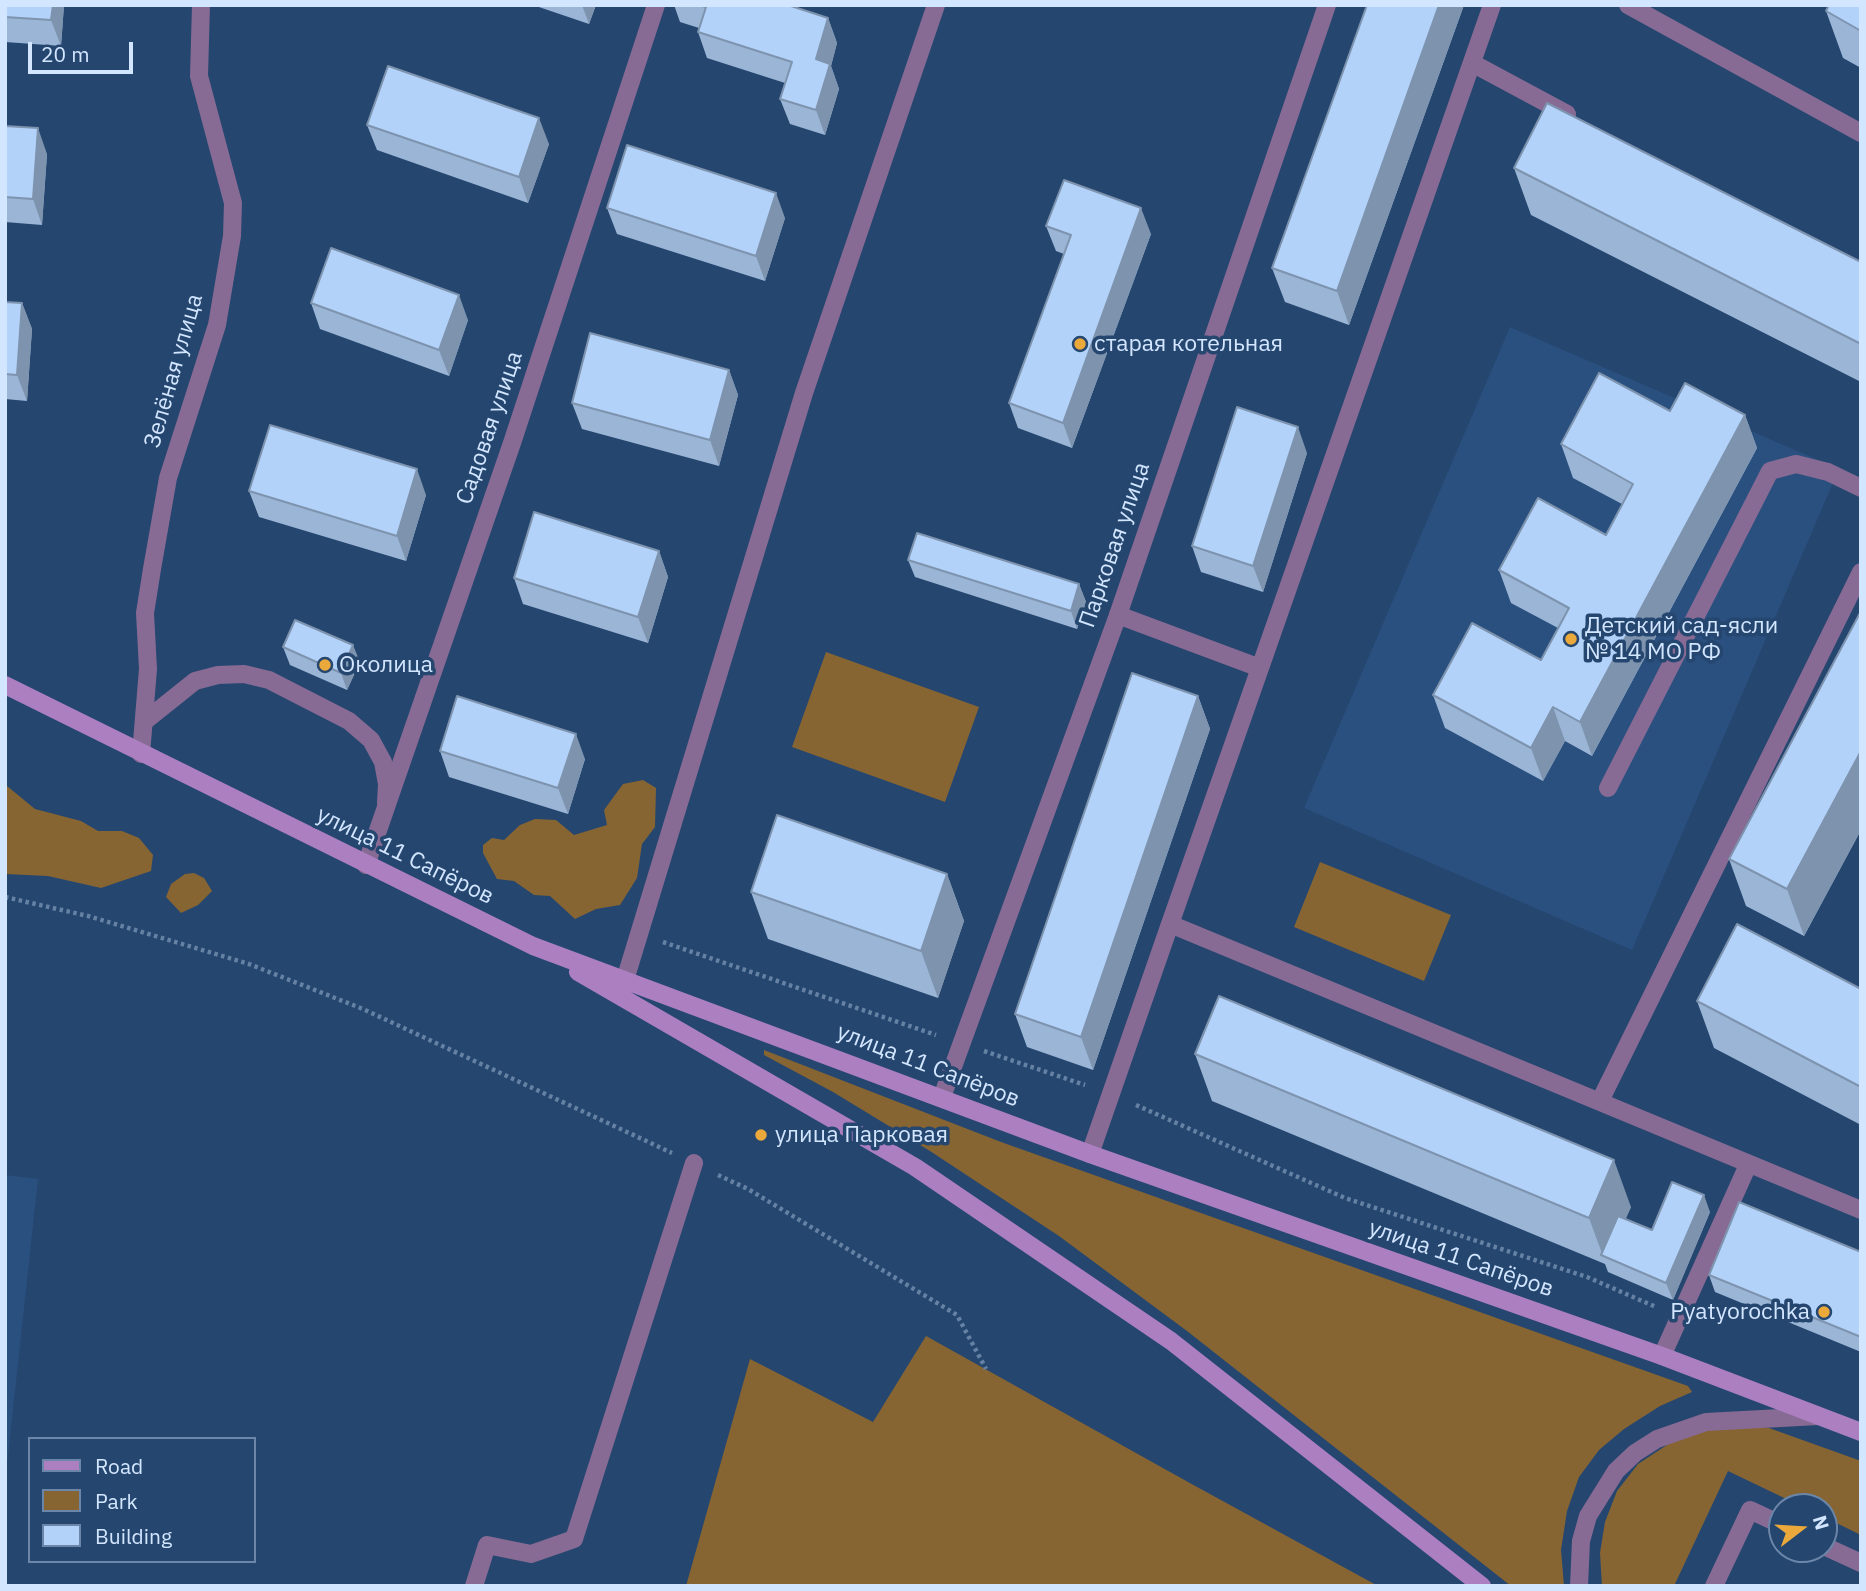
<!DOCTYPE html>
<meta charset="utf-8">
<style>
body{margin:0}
#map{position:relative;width:1866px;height:1591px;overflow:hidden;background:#25466f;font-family:"IBM Plex Sans",sans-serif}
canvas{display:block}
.frame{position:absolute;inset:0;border:7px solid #d3e6ff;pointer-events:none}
.legend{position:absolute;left:28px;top:1437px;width:228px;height:126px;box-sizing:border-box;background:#25466f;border:2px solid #6b86a9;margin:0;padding:9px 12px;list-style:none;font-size:21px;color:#d3e6ff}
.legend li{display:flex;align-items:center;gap:14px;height:35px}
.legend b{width:35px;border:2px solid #6b86a9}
.north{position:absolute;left:1768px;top:1493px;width:70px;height:70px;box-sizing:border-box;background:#25466f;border:2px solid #6b86a9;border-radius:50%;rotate:73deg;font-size:19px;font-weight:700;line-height:28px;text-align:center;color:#d3e6ff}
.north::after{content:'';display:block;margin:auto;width:24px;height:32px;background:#eca93b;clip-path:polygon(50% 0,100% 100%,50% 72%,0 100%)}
.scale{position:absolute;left:28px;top:42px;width:105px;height:32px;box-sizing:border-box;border:4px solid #d3e6ff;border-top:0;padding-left:9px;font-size:21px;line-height:24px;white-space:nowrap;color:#d3e6ff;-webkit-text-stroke:5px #25466f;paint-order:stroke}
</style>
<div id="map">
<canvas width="1866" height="1591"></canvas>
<div class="frame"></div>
<ul class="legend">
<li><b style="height:9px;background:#ac7fc0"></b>Road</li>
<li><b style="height:19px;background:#876533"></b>Park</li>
<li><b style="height:19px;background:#b3d2f9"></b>Building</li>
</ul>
<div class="north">N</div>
<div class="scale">20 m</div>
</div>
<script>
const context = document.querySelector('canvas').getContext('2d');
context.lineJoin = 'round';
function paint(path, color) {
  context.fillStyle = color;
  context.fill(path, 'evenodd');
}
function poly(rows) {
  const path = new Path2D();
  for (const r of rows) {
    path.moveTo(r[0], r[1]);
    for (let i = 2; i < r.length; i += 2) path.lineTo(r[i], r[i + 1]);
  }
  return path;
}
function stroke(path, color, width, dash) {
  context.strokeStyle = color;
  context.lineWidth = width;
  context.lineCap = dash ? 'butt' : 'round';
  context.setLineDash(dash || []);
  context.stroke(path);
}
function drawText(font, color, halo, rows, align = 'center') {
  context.font = font + ' "IBM Plex Sans",sans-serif';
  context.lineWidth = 7;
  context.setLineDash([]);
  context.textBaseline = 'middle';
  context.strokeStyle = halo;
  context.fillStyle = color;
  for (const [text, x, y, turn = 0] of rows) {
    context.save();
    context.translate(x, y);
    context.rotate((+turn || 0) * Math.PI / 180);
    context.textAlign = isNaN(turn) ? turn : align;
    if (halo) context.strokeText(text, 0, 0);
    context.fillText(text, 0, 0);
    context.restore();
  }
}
paint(poly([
 [1510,327,1839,469,1632,950,1304,808],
 [5,1175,38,1179,5,1483]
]), '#2a507f');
paint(poly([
 [826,652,979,707,945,802,792,747],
 [643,780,656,788,655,827,642,844,637,878,620,905,596,909,575,919,550,896,534,895,514,881,497,879,483,853,483,845,492,838,504,840,520,825,535,819,556,820,574,835,607,825,604,810,623,784],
 [7,786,35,809,81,821,98,831,122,831,139,838,153,855,151,871,101,888,48,876,5,874],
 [1320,862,1451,915,1424,981,1294,927],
 [194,873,204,878,212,891,198,905,181,913,166,897,171,884,185,874],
 [764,1050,1001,1142,1688,1386,1692,1392,1660,1406,1624,1429,1599,1450,1579,1477,1567,1511,1561,1550,1564,1586,1511,1586,1187,1331,1059,1236,930,1151,833,1092,764,1055],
 [926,1336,1188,1482,1378,1586,686,1586,750,1359,873,1422],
 [1729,1427,1769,1428,1861,1461,1861,1535,1824,1517,1824,1507,1803,1507,1728,1471,1674,1586,1602,1586,1600,1553,1605,1522,1617,1491,1638,1464,1673,1441,1705,1430]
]), '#876533');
stroke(poly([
 [5,897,88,916,249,964,363,1009,672,1153],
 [663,942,936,1035],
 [984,1051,1085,1085],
 [1136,1105,1345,1198,1587,1277,1656,1307],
 [718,1175,748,1189,957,1315,986,1369]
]), '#6581a4', 4.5, [3.5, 3.5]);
stroke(poly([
 [1628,5,1861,133],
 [1472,63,1567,114],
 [1118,615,1260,668,1170,924,1861,1210],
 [1260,668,1492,5],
 [145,721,195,681,218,675,244,674,269,680,349,721,371,740,383,762,387,784,386,803],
 [1608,788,1770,471,1796,464,1828,472,1861,488],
 [625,980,804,393,936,5],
 [1600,1101,1861,572],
 [1090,1154,1170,924],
 [1662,1356,1748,1165],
 [1824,1546,1861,1563],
 [474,1586,487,1545,531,1554,574,1539,694,1163],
 [1714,1586,1750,1510,1782,1525]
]), '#876b94', 18);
stroke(poly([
 [141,754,148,669,145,613,152,569,168,478,217,325,232,236,233,203,199,76,201,5],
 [366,865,512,443,656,5],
 [942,1097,1118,615,1327,5]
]), '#876b94', 18);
stroke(poly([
 [1579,1586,1581,1541,1588,1516,1616,1471,1635,1453,1657,1439,1706,1422,1818,1416]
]), '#876b94', 18);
stroke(poly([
 [5,685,533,946,1090,1154,1662,1356,1861,1432],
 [578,972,915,1167,1171,1341,1482,1586]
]), '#ac7fc0', 18);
paint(poly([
 [5,5,64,5,61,46,5,42],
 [533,5,596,5,589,24],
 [674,5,788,5,828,18,837,43,831,66,839,89,825,135,790,124,780,99,785,83,707,58,698,32,699,28,680,22],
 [1367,5,1464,5,1349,325,1285,302,1272,268],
 [1861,5,1861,68,1843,58,1826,11],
 [367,125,549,144,528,203,377,150],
 [5,126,47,154,42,225,5,222],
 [1514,168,1861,262,1861,382,1531,215],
 [607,208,785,218,765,281,617,234],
 [1046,226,1151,234,1072,448,1018,428,1009,403,1064,254,1056,251],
 [5,302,22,303,32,329,27,401,5,399],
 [311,303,468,320,449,376,320,329],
 [729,370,738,395,719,466,582,429,572,403],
 [1670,411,1745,415,1757,448,1592,756,1565,741,1543,781,1445,728,1433,695,1541,660,1558,628,1511,603,1499,570,1606,535,1622,504,1573,478,1561,444],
 [1307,453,1263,592,1201,572,1192,546],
 [249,491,426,495,406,561,259,517],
 [659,551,668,577,648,643,523,604,514,578],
 [908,560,1079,584,1086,602,1077,629,915,577],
 [1861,611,1861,830,1804,936,1746,906,1729,859],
 [283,647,360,662,347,690,290,665],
 [1198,696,1210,729,1093,1070,1027,1047,1015,1014],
 [440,751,585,759,568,814,449,777],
 [947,874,964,921,938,998,768,939,751,892],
 [1861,989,1861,1125,1714,1048,1697,1001],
 [1195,1054,1631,1207,1625,1219,1652,1230,1710,1212,1673,1300,1608,1272,1605,1264,1212,1101],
 [1861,1252,1861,1352,1715,1292,1709,1275]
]), '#9ab5d6');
paint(poly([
 [53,5,64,5,61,46,51,20],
 [582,5,596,5,589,24],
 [1439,5,1464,5,1349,325,1337,291],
 [828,18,837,43,831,66,839,89,825,135,816,110,816,59],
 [539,118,549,144,528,203,519,177],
 [38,128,47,154,42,225,33,199],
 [776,193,785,218,765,281,756,256],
 [1141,208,1151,234,1072,448,1063,423],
 [459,295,468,320,449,376,439,350],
 [22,303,32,329,27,401,17,375],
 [729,370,738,395,719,466,710,440],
 [1745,415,1757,448,1592,756,1580,722],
 [1298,427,1307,453,1263,592,1253,566],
 [417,469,426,495,406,561,397,536],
 [659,551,668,577,648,643,638,617],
 [1079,584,1086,602,1077,629,1071,611],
 [353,645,360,662,347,690,341,673],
 [1198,696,1210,729,1093,1070,1081,1037],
 [1553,707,1565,741,1543,781,1531,748],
 [576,734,585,759,568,814,558,788],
 [1861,751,1861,830,1804,936,1787,889],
 [947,874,964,921,938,998,921,951],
 [1614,1160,1631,1207,1609,1258,1603,1256,1589,1218],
 [1704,1195,1710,1212,1673,1300,1666,1283]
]), '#7d93ae');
const building = poly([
 [5,5,53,5,51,20,5,17,5,5],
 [699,5,788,5,828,18,816,59,830,64,816,110,780,99,792,62,698,32,706,7,699,5],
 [1367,5,1439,5,1337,291,1272,268,1367,5],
 [1829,5,1861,5,1861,31,1826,11,1829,5],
 [388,66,539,118,519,177,367,125,388,66],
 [1547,103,1861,262,1861,344,1514,168,1547,103],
 [5,126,38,128,33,199,5,197,5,126],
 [627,145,776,193,756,256,607,208,627,145],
 [1064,180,1141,208,1063,423,1009,403,1071,235,1046,226,1064,180],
 [331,248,459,295,439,350,311,303,331,248],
 [5,302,22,303,17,375,5,374,5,302],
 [590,333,729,370,710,440,572,403,590,333],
 [1599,373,1670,411,1685,383,1745,415,1580,722,1553,707,1531,748,1433,695,1472,623,1541,660,1569,608,1499,570,1538,498,1606,535,1633,484,1561,444,1599,373],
 [1237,407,1298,427,1253,566,1192,546,1237,407],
 [270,425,417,469,397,536,249,491,270,425],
 [534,512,659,551,638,617,514,578,534,512],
 [917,533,1079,584,1071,611,908,560,917,533],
 [1861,611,1861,751,1787,889,1729,859,1861,611],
 [295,620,353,645,341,673,283,647,295,620],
 [1132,673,1198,696,1081,1037,1015,1014,1132,673],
 [457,696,576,734,558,788,440,751,457,696],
 [777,815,947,874,921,951,751,892,777,815],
 [1737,924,1861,989,1861,1087,1697,1001,1737,924],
 [1219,996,1614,1160,1589,1218,1195,1054,1219,996],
 [1672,1182,1704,1195,1666,1283,1601,1255,1618,1216,1652,1230,1672,1182],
 [1739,1202,1861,1252,1861,1337,1709,1275,1739,1202]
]);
paint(building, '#b3d2f9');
stroke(building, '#7d93ae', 2);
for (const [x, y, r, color] of [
 [1080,344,7,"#eca93b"],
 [1571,639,7,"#eca93b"],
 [325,665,7,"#eca93b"],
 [761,1135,7,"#eca93b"],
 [1824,1312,7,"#eca93b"]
]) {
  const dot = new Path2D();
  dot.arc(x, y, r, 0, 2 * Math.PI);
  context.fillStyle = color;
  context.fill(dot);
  stroke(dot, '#25466f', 2.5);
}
drawText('23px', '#d3e6ff', '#25466f', [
 ["старая котельная",1094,344],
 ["Детский сад-ясли",1585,626],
 ["№ 14 МО РФ",1585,652],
 ["Околица",339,665],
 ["улица Парковая",775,1135],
 ["Pyatyorochka",1810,1312,"right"]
], 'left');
drawText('23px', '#d3e6ff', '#25466f', [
 ["Зелёная улица",174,371,-74],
 ["Садовая улица",490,428,-71],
 ["Парковая улица",1115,545,-71],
 ["улица 11 Сапёров",405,856,26],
 ["улица 11 Сапёров",928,1066,21],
 ["улица 11 Сапёров",1461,1259,19]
]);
</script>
